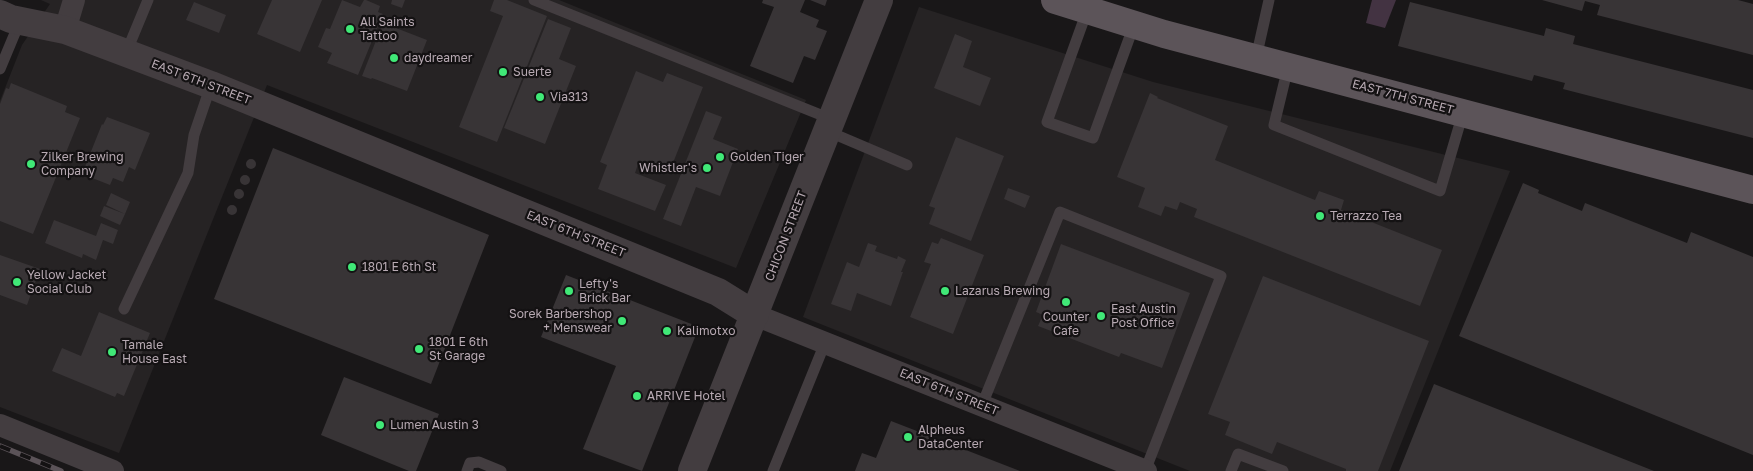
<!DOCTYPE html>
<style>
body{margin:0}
canvas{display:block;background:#191718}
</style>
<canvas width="1753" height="471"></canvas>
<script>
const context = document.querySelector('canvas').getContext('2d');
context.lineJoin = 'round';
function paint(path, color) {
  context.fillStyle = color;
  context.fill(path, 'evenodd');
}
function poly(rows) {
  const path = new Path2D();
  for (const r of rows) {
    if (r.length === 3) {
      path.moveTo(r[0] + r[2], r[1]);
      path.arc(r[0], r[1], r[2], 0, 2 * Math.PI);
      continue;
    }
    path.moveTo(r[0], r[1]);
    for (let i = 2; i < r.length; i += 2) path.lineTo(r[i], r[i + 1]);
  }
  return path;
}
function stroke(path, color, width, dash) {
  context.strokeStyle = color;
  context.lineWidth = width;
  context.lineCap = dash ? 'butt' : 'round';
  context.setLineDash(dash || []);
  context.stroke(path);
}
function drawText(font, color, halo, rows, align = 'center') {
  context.font = font + ' "Golos Text",sans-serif';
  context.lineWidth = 4.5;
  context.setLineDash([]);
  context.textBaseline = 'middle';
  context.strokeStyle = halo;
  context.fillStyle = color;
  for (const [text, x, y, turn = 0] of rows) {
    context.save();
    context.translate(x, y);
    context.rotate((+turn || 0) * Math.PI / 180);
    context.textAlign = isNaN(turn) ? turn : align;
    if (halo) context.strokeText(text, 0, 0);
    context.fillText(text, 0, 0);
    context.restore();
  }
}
paint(poly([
 [41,0,559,0,806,100,736,268,267,85,119,453,0,407,0,101,22,45,50,4],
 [919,7,1153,82,1510,171,1390,471,1190,471,803,317]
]), '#262324');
paint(poly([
 [1372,0,1396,0,1385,28,1366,23]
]), '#433342');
paint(poly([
 [272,0,322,0,300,52,257,34],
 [342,0,360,7,364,0,366,0,380,6,378,12,383,14,358,75,327,63,332,53,318,47,326,28,330,29],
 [392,0,405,0,402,8,391,4],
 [494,0,507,0,547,16,497,142,459,127,503,16,490,11],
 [763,0,805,0,800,12,819,20,816,27,827,31,815,60,804,56,793,83,750,66,774,7,762,3],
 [810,0,827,0,825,6],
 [1542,0,1738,0,1753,4,1753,55,1597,15,1600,5,1585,1,1582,11],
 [194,2,226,15,219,33,186,20],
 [1410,2,1544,36,1546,28,1575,36,1573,44,1753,90,1753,138,1563,89,1565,83,1534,75,1532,81,1398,46],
 [548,19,571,28,559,59,576,66,545,144,504,128],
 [383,23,427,40,407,91,372,78,371,79,362,76],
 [955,34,972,41,963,67,991,78,980,106,934,88],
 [636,71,663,82,667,73,703,87,669,173,639,161,635,173,666,185,655,211,598,189,607,165,600,162],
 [11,83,67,106,65,112,80,118,33,234,0,221,0,104,6,88,9,89],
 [1150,93,1158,97,1157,98,1228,126,1215,160,1315,200,1319,191,1344,200,1341,210,1442,250,1420,306,1194,217,1197,209,1180,202,1177,210,1165,206,1161,216,1138,207,1145,188,1117,177],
 [706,111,722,117,713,139,738,149,720,196,696,187,681,226,663,219],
 [107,117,150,133,135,170,129,167,123,182,113,178,110,185,82,174,102,124,103,125],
 [956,137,1004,156,971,241,929,224,935,208,929,206],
 [273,148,489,235,431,384,214,299],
 [251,164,5],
 [245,180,5],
 [1523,183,1539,190,1538,193,1582,211,1585,203,1687,243,1691,232,1753,257,1753,455,1459,336],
 [1008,188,1030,196,1025,208,1004,199],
 [239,194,5],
 [111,193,130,202,125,214,106,205],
 [232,210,5],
 [104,206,125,214,120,225,100,216],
 [54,220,96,236,101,223,118,230,113,244,103,240,96,260,83,254,82,258,45,243],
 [941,238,984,255,953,334,910,317,931,264,924,262,932,242,938,244],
 [868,243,877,246,875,251,897,259,898,256,906,260,901,272,903,272,891,306,857,293,851,311,831,304,847,262,859,267],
 [1061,244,1190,293,1162,368,1121,353,1119,357,1038,326,1043,315,1036,312],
 [0,255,40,269,27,305,0,295],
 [566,275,699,327,642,471,583,449,616,366,541,337],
 [1263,276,1429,341,1378,471,1346,471,1346,469,1277,442,1272,454,1225,435,1230,422,1208,414],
 [99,312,150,333,124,396,117,393,115,397,52,371,62,348,81,356],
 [344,377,439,414,416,471,409,471,321,435],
 [1434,384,1654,471,1399,471],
 [891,421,1020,471,855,471,862,453,876,458]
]), '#383436');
stroke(poly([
 [534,0,831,119],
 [1087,11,1047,122,1093,138,1134,25],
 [126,53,148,0],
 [1256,58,1269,0],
 [1288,67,1274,125,1440,191,1463,113],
 [0,69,20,21],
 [827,131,907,165],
 [124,309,188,173,194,135,211,85],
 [982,405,1060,212,1221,276,1145,471],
 [467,471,470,463,479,462,501,471],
 [773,471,825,343],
 [1231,471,1238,454,1283,471]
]), '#433d40', 11);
stroke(poly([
 [65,30,74,0],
 [755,315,1146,471],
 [0,425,113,471]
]), '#433d40', 22);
stroke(poly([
 [0,14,11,19,65,30,211,85,718,292,755,315],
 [692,471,879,0]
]), '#433d40', 28);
stroke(poly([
 [1055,0,1164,34,1753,190]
]), '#5c5459', 28);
const rail = poly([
 [0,446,61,471]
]);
stroke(rail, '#5b5358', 5.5);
stroke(rail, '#141213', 4, [11]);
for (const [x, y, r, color] of [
 [350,29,5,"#40e877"],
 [394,58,5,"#40e877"],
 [503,72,5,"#40e877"],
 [540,97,5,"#40e877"],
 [720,157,5,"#40e877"],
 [31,164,5,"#40e877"],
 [707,168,5,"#40e877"],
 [1320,216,5,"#40e877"],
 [352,267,5,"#40e877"],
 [17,282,5,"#40e877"],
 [569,291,5,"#40e877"],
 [945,291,5,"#40e877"],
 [1066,302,5,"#40e877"],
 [1101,316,5,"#40e877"],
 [622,321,5,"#40e877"],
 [667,331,5,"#40e877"],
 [419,349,5,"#40e877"],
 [112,352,5,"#40e877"],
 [637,396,5,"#40e877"],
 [380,425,5,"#40e877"],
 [908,437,5,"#40e877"]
]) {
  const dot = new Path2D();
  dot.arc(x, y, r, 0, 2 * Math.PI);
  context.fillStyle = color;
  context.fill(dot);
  stroke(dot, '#141213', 2);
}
drawText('12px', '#b8aab3', '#141213', [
 ["All Saints",360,22],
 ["Tattoo",360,36],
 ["daydreamer",404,58],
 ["Suerte",513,72],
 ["Via313",550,97],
 ["Zilker Brewing",41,157],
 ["Company",41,171],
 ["Golden Tiger",730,157],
 ["Whistler's",697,168,"right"],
 ["Terrazzo Tea",1330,216],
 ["1801 E 6th St",362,267],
 ["Yellow Jacket",27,275],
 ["Social Club",27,289],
 ["Lefty's",579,284],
 ["Brick Bar",579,298],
 ["Lazarus Brewing",955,291],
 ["East Austin",1111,309],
 ["Post Office",1111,323],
 ["Sorek Barbershop",612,314,"right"],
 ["+ Menswear",612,328,"right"],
 ["Counter",1066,317,"center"],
 ["Cafe",1066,331,"center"],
 ["Kalimotxo",677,331],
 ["1801 E 6th",429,342],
 ["St Garage",429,356],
 ["Tamale",122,345],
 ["House East",122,359],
 ["ARRIVE Hotel",647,396],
 ["Lumen Austin 3",390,425],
 ["Alpheus",918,430],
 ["DataCenter",918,444]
], 'left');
drawText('12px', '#b8aab3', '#141213', [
 ["EAST 6TH STREET",201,82,21],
 ["EAST 7TH STREET",1403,97,15],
 ["EAST 6TH STREET",576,234,22],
 ["CHICON STREET",786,236,-69],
 ["EAST 6TH STREET",949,392,22]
]);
</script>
